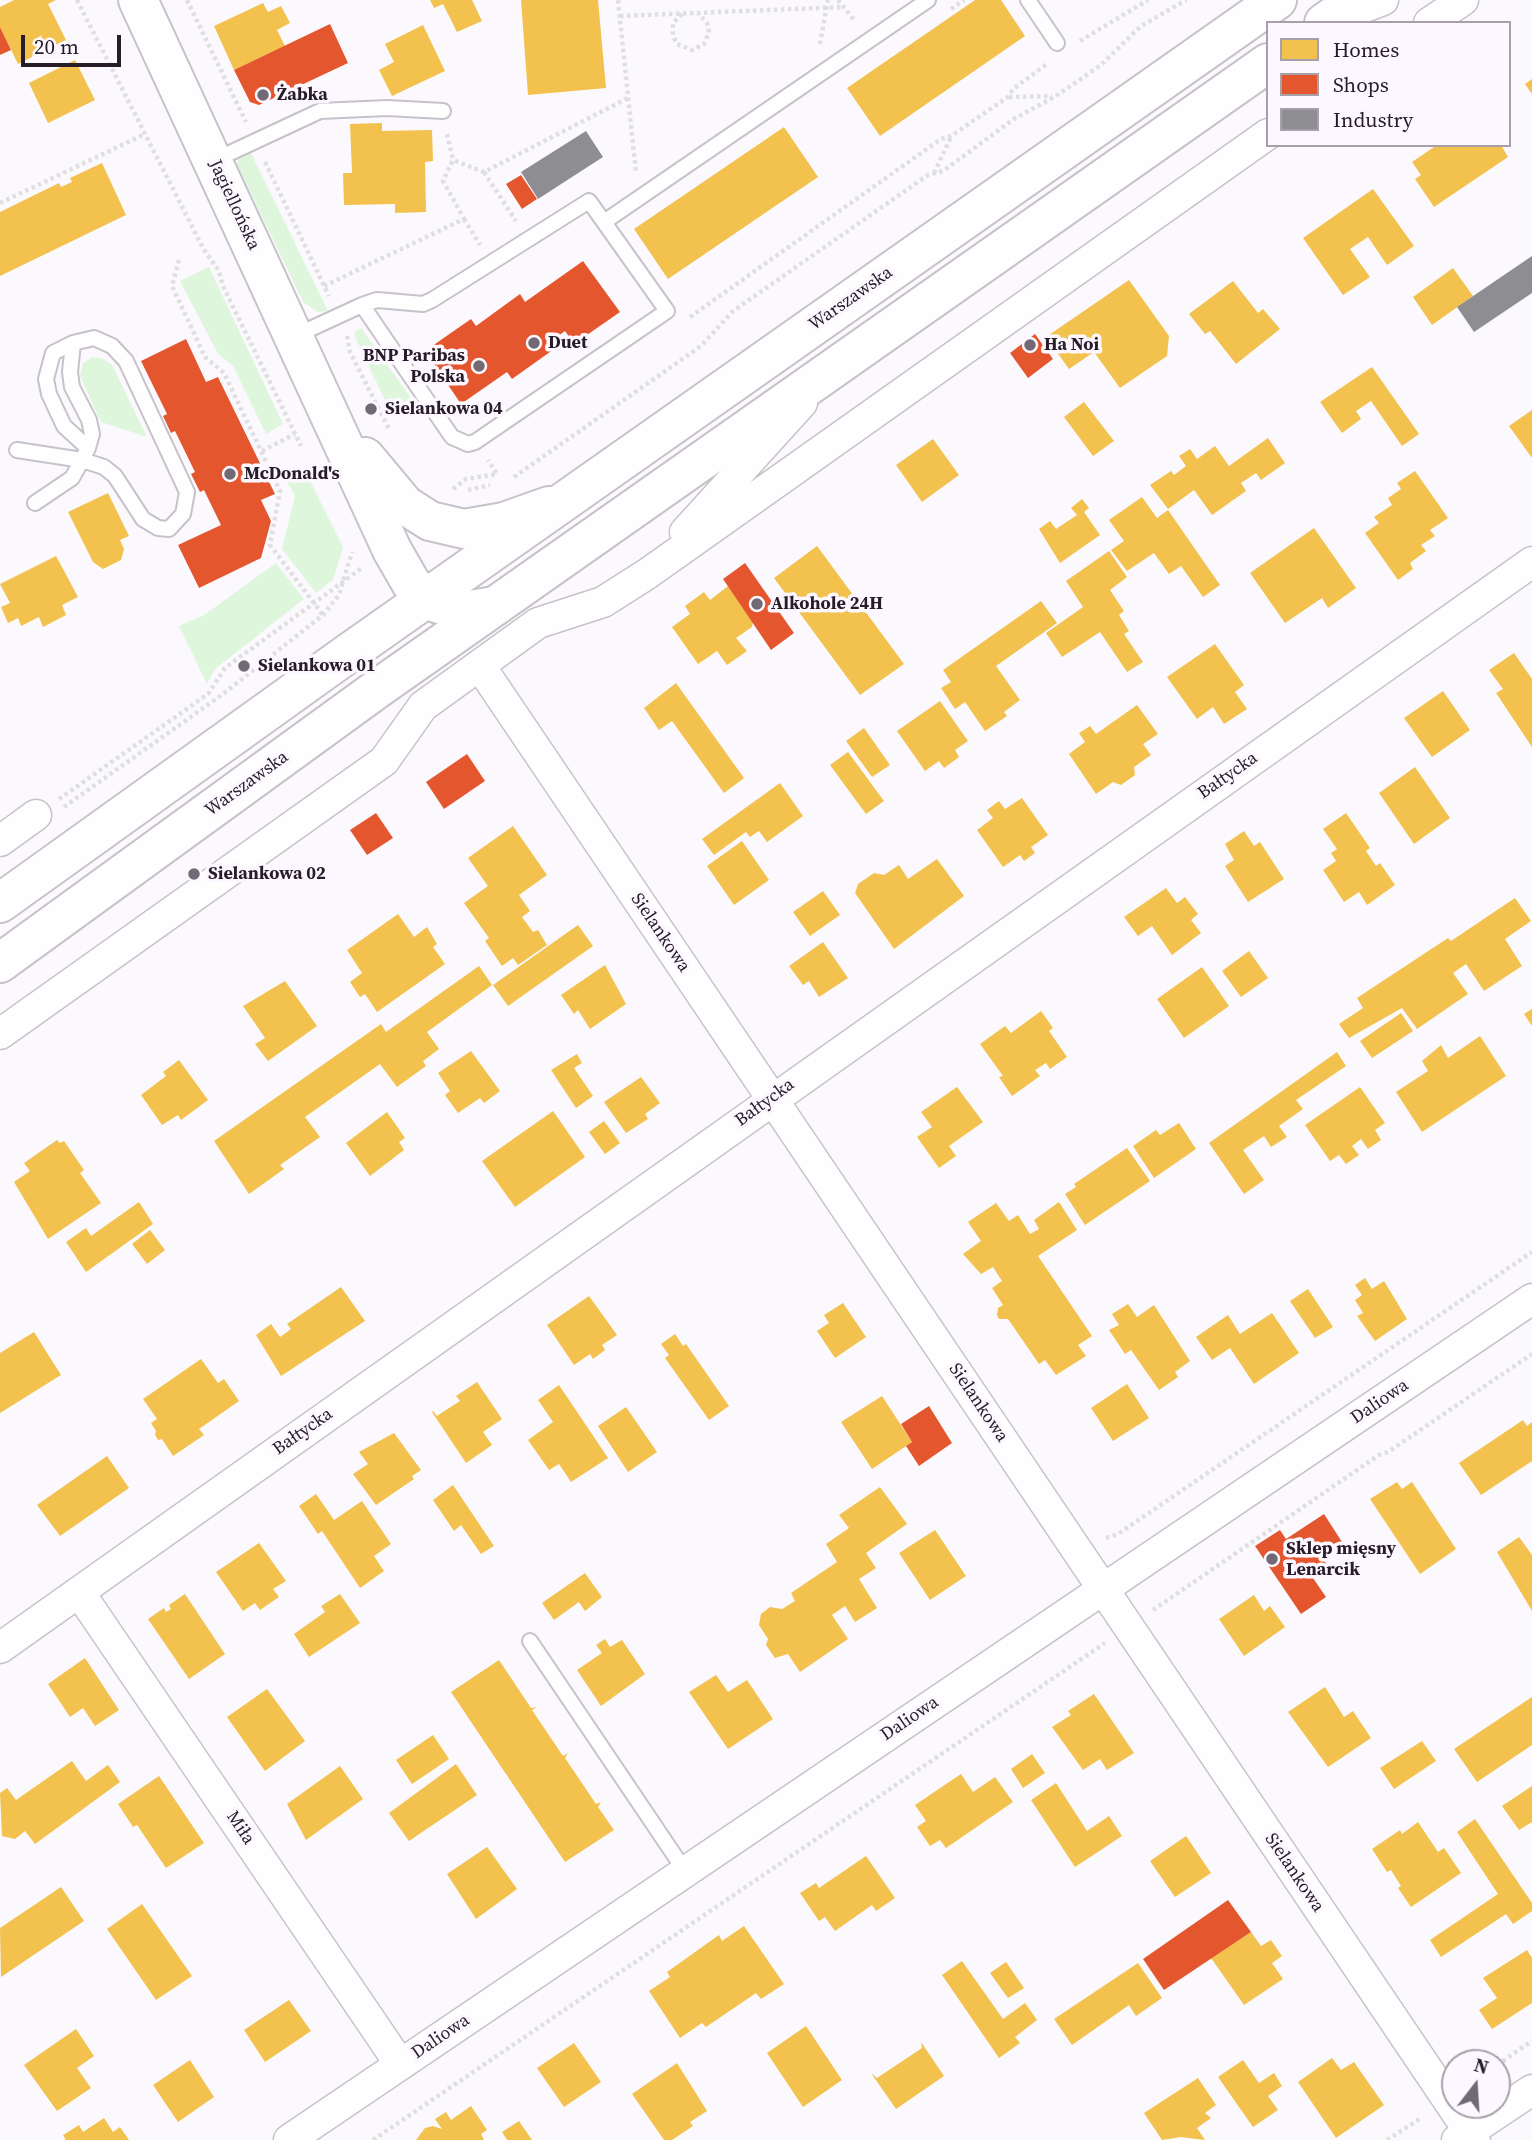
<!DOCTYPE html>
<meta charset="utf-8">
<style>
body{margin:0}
#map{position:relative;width:1532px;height:2140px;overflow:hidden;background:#fcf9fe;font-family:"Source Serif 4",serif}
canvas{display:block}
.legend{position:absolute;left:1266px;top:21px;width:245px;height:126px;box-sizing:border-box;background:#fdf8ff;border:2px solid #a7a0a9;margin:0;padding:9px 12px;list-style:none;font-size:21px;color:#261d29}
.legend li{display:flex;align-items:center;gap:14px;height:35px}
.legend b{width:35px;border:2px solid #a7a0a9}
.north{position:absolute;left:1441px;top:2049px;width:70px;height:70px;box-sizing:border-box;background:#fdf8ff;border:2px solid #a7a0a9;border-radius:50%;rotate:17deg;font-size:19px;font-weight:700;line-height:28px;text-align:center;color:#261d29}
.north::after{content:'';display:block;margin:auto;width:24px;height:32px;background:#716a74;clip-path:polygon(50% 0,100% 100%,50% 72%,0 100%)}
.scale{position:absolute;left:21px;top:35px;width:100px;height:32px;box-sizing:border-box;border:4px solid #261d29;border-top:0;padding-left:9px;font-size:21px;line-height:24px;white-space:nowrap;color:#261d29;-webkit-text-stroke:5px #fdf8ff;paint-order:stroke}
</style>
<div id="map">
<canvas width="1532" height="2140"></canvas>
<ul class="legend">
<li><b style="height:19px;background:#f2c14e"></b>Homes</li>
<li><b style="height:19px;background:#e4572e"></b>Shops</li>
<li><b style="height:19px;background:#8d8d92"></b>Industry</li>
</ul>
<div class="north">N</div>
<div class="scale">20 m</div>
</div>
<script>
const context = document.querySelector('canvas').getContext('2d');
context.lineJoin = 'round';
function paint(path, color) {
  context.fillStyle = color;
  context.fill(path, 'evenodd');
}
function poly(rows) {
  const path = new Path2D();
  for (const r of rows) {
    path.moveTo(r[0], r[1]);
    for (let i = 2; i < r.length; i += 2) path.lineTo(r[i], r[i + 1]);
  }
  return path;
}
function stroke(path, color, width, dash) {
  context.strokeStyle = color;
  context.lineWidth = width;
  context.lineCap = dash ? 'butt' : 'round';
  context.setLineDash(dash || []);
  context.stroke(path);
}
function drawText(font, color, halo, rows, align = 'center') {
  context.font = font + ' "Source Serif 4",serif';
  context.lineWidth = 7;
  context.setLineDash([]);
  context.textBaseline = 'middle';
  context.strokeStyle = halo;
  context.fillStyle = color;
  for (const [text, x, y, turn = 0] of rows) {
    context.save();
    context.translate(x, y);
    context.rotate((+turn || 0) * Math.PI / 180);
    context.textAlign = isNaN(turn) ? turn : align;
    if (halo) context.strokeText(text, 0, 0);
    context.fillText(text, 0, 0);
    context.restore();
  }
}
paint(poly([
 [251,153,328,311,318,312,303,302,237,164,239,159],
 [209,267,283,424,266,434,233,366,218,354,180,281],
 [361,328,411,398,406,411,399,418,393,417,355,337,355,332],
 [93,357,104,359,112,365,147,437,101,422,80,376,83,363],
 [304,469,343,547,333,580,316,593,282,549,295,496,285,478],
 [276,563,304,599,215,669,207,684,179,626,204,615]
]), '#ddf6dc');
paint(poly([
 [14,0,56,0,48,4,66,40,18,64,0,27,0,7],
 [430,0,472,0,482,21,457,32,443,4,434,8],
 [521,0,598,0,606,88,528,95],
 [975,0,1001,0,1025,36,880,136,847,88],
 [263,3,268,12,281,6,290,23,277,30,285,46,234,70,214,26],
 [423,25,445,71,392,96,379,70,394,62,385,44],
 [75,60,95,100,48,123,29,83],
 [1532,79,1532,94,1525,84],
 [382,123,382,131,432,130,433,161,425,162,426,212,395,213,395,204,344,205,343,173,352,173,350,124],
 [784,127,818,177,668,279,634,229],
 [1437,145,1501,145,1508,157,1434,207,1415,179,1421,175,1412,162],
 [102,163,126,215,0,276,0,212,59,183,61,187,72,182,70,178],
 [1373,189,1414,246,1387,265,1368,237,1350,249,1370,277,1343,295,1303,238],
 [1453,268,1473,296,1432,325,1413,297],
 [1129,280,1169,336,1167,356,1120,388,1094,352,1069,369,1046,337],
 [1233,281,1258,313,1263,309,1280,329,1236,364,1210,331,1205,334,1189,314],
 [1372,367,1419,434,1402,446,1371,401,1356,411,1361,419,1342,433,1320,402],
 [1084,402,1114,441,1093,456,1064,417],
 [1532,410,1532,458,1509,426],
 [1268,438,1285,463,1261,480,1256,473,1241,483,1246,491,1212,515,1194,490,1168,509,1150,485,1171,471,1174,475,1186,466,1179,456,1190,449,1197,459,1215,446,1229,466],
 [933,439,959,475,922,502,896,465],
 [1415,471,1448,518,1430,530,1435,536,1421,545,1426,551,1410,563,1413,569,1398,580,1365,533,1379,523,1374,517,1392,505,1388,498,1401,489,1397,483],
 [108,493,129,536,120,540,124,549,121,560,103,569,93,562,68,512],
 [1142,497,1157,518,1168,510,1220,585,1203,597,1181,566,1169,574,1154,553,1127,571,1111,550,1124,541,1109,520],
 [1082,499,1089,508,1084,512,1100,535,1060,563,1039,529,1050,521,1056,529,1077,515,1071,508],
 [1314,528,1356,588,1328,608,1322,598,1285,623,1250,573],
 [817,546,904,664,860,695,774,578],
 [1109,551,1127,577,1110,590,1124,611,1119,615,1129,631,1124,634,1143,662,1127,672,1100,632,1062,657,1046,633,1083,607,1066,581],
 [56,556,78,597,62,605,66,615,43,627,39,617,21,626,18,618,8,623,1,607,10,603,0,584],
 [728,586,753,622,752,627,736,638,747,651,727,665,717,651,698,664,672,627,690,614,685,606,704,592,710,600],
 [1041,601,1057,623,996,666,1020,700,1004,712,1007,716,985,731,965,702,955,709,941,688,951,682,943,670],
 [1215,644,1244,685,1235,692,1247,709,1224,724,1213,707,1197,719,1167,677],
 [1514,653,1532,679,1532,747,1496,693,1503,689,1489,670],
 [676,683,744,778,724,793,672,721,659,730,644,708],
 [1443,691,1470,730,1432,757,1404,718],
 [940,701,968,741,955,750,959,757,944,768,939,761,925,771,897,731],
 [1137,705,1158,734,1143,744,1151,755,1134,767,1135,775,1121,785,1113,782,1096,794,1069,754,1085,742,1079,733,1090,726,1096,734],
 [864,728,890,765,872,777,846,741],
 [848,752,884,801,866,814,830,765],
 [1415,767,1450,818,1414,844,1379,793],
 [780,783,803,816,767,842,759,831,750,837,746,832,714,855,702,839],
 [1022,798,1048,835,1031,847,1035,853,1024,861,1020,855,1003,867,977,830,993,818,987,810,999,801,1005,809],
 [1346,813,1370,848,1366,851,1376,866,1380,863,1395,885,1367,905,1359,892,1344,902,1323,870,1336,861,1331,853,1337,849,1323,829],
 [513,826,547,875,519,895,530,911,522,917,533,932,538,930,547,945,518,965,513,958,502,966,485,941,489,938,464,903,488,886,468,858],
 [1244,831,1254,846,1260,842,1284,879,1248,902,1225,866,1234,860,1225,844],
 [742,841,769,880,734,905,707,866],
 [937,859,964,896,894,949,855,893,858,884,874,873,884,875,899,865,908,879],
 [1166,888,1177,903,1185,897,1198,914,1191,920,1201,933,1172,955,1152,926,1138,936,1124,917],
 [823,891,840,915,810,936,793,912],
 [1515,898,1531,921,1505,939,1522,966,1484,991,1466,964,1453,973,1468,994,1417,1029,1402,1008,1349,1038,1339,1024,1363,1008,1357,998,1448,938,1451,941],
 [398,914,414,937,427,927,437,944,433,947,445,964,377,1012,365,994,360,997,350,982,362,973,347,950],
 [578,925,593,946,508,1006,493,985],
 [823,942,848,978,819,997,809,981,803,985,789,966],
 [1249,951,1268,978,1241,997,1222,971],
 [605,965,626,1004,590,1029,578,1010,574,1014,561,995],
 [479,966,492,985,427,1032,439,1049,423,1061,426,1066,397,1087,380,1064,305,1117,320,1137,280,1165,284,1169,249,1194,214,1141,381,1024,386,1032],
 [1202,967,1229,1006,1184,1038,1157,999],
 [285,981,317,1026,268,1061,255,1044,265,1038,243,1006],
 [1532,1009,1532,1026,1524,1014],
 [1041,1011,1053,1028,1049,1031,1067,1057,1050,1069,1046,1063,1035,1070,1040,1076,1012,1096,999,1077,1003,1076,980,1044,1005,1026,1011,1033],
 [1401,1013,1413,1031,1372,1058,1360,1041],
 [1480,1036,1506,1076,1422,1132,1396,1092,1428,1071,1422,1061,1441,1045,1448,1058],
 [471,1051,500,1091,484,1103,480,1098,458,1113,445,1095,450,1091,438,1073],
 [1337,1052,1346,1066,1296,1100,1303,1109,1279,1126,1287,1137,1271,1147,1264,1136,1243,1150,1264,1180,1244,1194,1209,1143],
 [577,1054,582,1063,574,1068,593,1096,576,1108,551,1070],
 [179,1060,208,1100,181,1120,178,1115,162,1125,141,1095,166,1076,163,1072],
 [641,1077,660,1103,645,1114,648,1119,626,1133,604,1102],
 [957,1087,983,1122,949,1146,956,1156,939,1168,917,1137,932,1127,921,1112],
 [1360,1087,1385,1123,1375,1130,1381,1140,1368,1149,1361,1139,1352,1146,1359,1155,1346,1164,1339,1155,1330,1161,1305,1125],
 [553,1111,585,1157,515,1207,482,1161],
 [387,1112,405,1138,399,1142,404,1150,370,1176,346,1143],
 [604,1121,620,1143,605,1154,589,1132],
 [1179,1123,1196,1149,1154,1178,1133,1146,1156,1130,1160,1135],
 [57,1140,60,1143,64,1141,84,1170,80,1173,101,1203,48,1239,14,1182,30,1171,24,1163],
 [1127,1148,1150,1181,1085,1225,1065,1194,1076,1187,1074,1184],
 [139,1202,153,1224,86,1272,66,1242,86,1228,91,1236],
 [1059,1202,1077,1230,1038,1256,1092,1336,1078,1345,1086,1356,1056,1375,1045,1360,1039,1364,1008,1319,999,1319,997,1315,998,1308,1003,1305,992,1288,1002,1281,993,1267,981,1274,963,1254,981,1241,968,1222,996,1203,1009,1221,1018,1215,1030,1234,1039,1229,1034,1220],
 [150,1230,165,1250,147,1264,132,1244],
 [1365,1278,1372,1289,1384,1281,1407,1319,1375,1341,1357,1316,1363,1313,1355,1300,1362,1295,1355,1285],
 [341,1287,365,1321,281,1376,256,1335,271,1324,280,1337,291,1329,287,1324],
 [1308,1289,1333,1327,1315,1338,1290,1301],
 [589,1296,617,1335,602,1345,605,1350,593,1359,590,1354,574,1365,547,1325],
 [843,1303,866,1337,835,1358,817,1331,829,1323,824,1315],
 [1128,1304,1137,1317,1154,1305,1190,1361,1175,1372,1178,1377,1159,1390,1131,1350,1125,1354,1109,1330,1119,1325,1112,1314],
 [1272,1313,1299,1353,1254,1384,1230,1348,1212,1360,1196,1337,1228,1315,1240,1334],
 [34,1332,61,1375,0,1413,0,1353],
 [675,1334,683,1346,686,1344,729,1406,709,1420,665,1358,669,1355,661,1344],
 [201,1359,218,1383,224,1379,239,1401,199,1429,204,1435,173,1456,162,1439,158,1440,155,1435,156,1431,151,1423,157,1419,143,1399],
 [477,1382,502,1419,483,1432,492,1445,466,1463,432,1412,433,1411,437,1416,446,1410,460,1401,456,1396],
 [1127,1384,1149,1418,1113,1441,1091,1408],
 [559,1385,608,1458,571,1482,559,1464,549,1470,528,1440,553,1422,538,1400],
 [882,1396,912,1442,872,1469,841,1422],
 [626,1407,657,1452,628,1472,598,1426],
 [1523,1420,1527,1426,1532,1422,1532,1461,1481,1495,1459,1463],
 [394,1433,421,1470,412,1476,414,1479,376,1505,353,1474,368,1464,359,1452],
 [107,1456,129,1488,60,1536,37,1505],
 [1397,1482,1402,1489,1412,1482,1456,1549,1420,1574,1370,1499],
 [453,1485,494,1546,481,1554,461,1525,454,1531,433,1500],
 [880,1487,907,1524,866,1553,876,1568,859,1579,877,1608,855,1622,845,1606,832,1615,848,1639,800,1672,788,1654,775,1658,766,1645,768,1639,759,1625,761,1614,770,1607,782,1609,795,1601,791,1593,837,1562,826,1544,849,1528,839,1515],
 [316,1494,334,1520,362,1501,391,1544,374,1556,384,1571,360,1588,322,1531,318,1534,299,1506],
 [935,1530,966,1576,930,1600,899,1553],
 [1519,1537,1532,1555,1532,1611,1497,1552],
 [259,1543,286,1581,273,1589,279,1597,260,1610,255,1603,243,1611,216,1572],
 [585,1573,602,1597,585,1611,579,1602,554,1620,542,1603],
 [185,1594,225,1654,189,1679,148,1619,164,1608,166,1612,171,1609,169,1605],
 [340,1594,360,1623,309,1657,294,1634,325,1612,321,1606],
 [1254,1595,1264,1611,1270,1606,1285,1627,1244,1656,1219,1619],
 [605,1639,610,1647,622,1640,645,1674,601,1706,577,1670,602,1653,596,1645],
 [85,1658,119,1710,95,1726,83,1708,70,1717,48,1684],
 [499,1660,531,1708,537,1707,532,1710,563,1756,568,1753,565,1758,596,1804,601,1802,598,1807,614,1830,565,1862,451,1692],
 [716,1675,728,1692,747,1680,773,1719,728,1749,689,1692],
 [1325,1687,1344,1717,1353,1711,1371,1738,1328,1767,1288,1712],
 [267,1689,305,1741,265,1771,227,1717],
 [1094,1694,1134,1753,1107,1770,1100,1759,1083,1770,1052,1727,1071,1715,1068,1711],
 [1532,1697,1532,1745,1477,1782,1454,1749],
 [433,1735,449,1759,412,1784,396,1760],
 [1422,1741,1436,1761,1394,1789,1380,1768],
 [1032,1754,1045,1773,1023,1788,1011,1769],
 [72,1761,86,1781,108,1765,120,1782,35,1844,25,1831,15,1839,2,1836,0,1793,7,1788,16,1800],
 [456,1764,477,1795,409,1841,389,1813],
 [340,1766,363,1799,306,1840,287,1804],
 [961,1774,973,1792,995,1777,1013,1802,946,1848,940,1840,930,1846,917,1827,926,1821,915,1805],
 [159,1776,204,1843,166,1868,137,1825,133,1827,118,1804],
 [1056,1783,1087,1831,1109,1816,1122,1836,1075,1867,1031,1800],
 [1532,1786,1532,1822,1519,1830,1502,1806],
 [1475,1819,1532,1903,1532,1911,1513,1924,1506,1914,1441,1957,1430,1940,1498,1894,1457,1832],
 [1418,1822,1438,1852,1444,1848,1461,1873,1411,1907,1398,1888,1401,1886,1391,1870,1387,1872,1372,1849,1400,1830,1402,1834],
 [1186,1836,1211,1873,1175,1897,1150,1861],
 [487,1847,517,1889,476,1919,447,1874],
 [866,1856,895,1898,876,1911,872,1905,835,1931,825,1917,819,1921,800,1893,816,1883,819,1888],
 [61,1887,84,1921,1,1977,0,1928],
 [142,1904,192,1976,156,2000,107,1929],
 [744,1926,784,1984,761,1999,756,1993,706,2027,702,2023,680,2038,649,1991,670,1977,667,1972,719,1935,722,1941],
 [1251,1932,1261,1946,1271,1940,1282,1956,1272,1963,1283,1979,1244,2005,1211,1958],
 [1527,1950,1532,1958,1532,2003,1492,2029,1479,2010,1497,1998,1483,1978],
 [962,1961,1003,2019,1025,2003,1037,2020,1015,2037,1020,2043,999,2058,942,1975],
 [1006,1962,1024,1988,1008,1998,990,1973],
 [1138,1963,1162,1998,1136,2016,1129,2005,1072,2045,1054,2019],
 [289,2000,311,2031,265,2062,244,2030],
 [806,2026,842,2080,803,2107,767,2053],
 [76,2029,94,2056,77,2068,91,2088,57,2111,24,2065],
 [921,2042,944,2076,896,2109,871,2073,877,2078,922,2048],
 [574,2043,601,2082,564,2107,537,2068],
 [1332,2058,1341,2070,1354,2062,1384,2105,1336,2138,1298,2082],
 [190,2060,214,2097,178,2122,153,2085],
 [1243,2060,1259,2083,1274,2073,1282,2086,1268,2096,1278,2110,1253,2127,1218,2077],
 [677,2063,707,2111,690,2122,693,2126,672,2140,664,2140,632,2094],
 [1198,2078,1216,2105,1205,2113,1211,2118,1197,2128,1205,2140,1181,2137,1162,2140,1144,2113],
 [471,2106,487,2130,481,2134,484,2140,416,2140,425,2128,433,2126,442,2129,435,2119,446,2112,451,2120],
 [104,2118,113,2132,120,2127,129,2140,66,2140,63,2135,79,2125,83,2132],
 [519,2121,532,2140,507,2140,502,2132]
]), '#f2c14e');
paint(poly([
 [330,24,348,63,259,105,250,102,234,70],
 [0,27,11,50,0,55],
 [521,175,537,199,522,209,506,184],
 [583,261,620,312,574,344,565,331,553,340,557,347,512,379,507,372,461,404,425,351,471,319,476,326,520,294,525,302],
 [1035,334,1053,359,1028,378,1010,353],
 [186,339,206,382,218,377,275,494,261,500,271,521,261,558,199,588,178,545,221,525,204,490,200,492,191,474,195,472,175,431,171,433,163,416,167,414,141,361],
 [745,563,794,633,771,650,723,579],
 [467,754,485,781,444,809,426,782],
 [376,813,393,838,367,855,350,830],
 [929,1406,952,1443,919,1466,906,1446,912,1442,901,1424],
 [1324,1514,1342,1542,1321,1556,1329,1568,1313,1578,1326,1597,1301,1614,1255,1546,1280,1530,1286,1539],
 [1228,1900,1251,1932,1164,1990,1143,1959]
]), '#e4572e');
paint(poly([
 [586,131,603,157,538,199,521,172],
 [1532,256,1532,293,1474,332,1457,307]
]), '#8d8d92');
const lane = poly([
 [1028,0,1057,43],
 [215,160,320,111,387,108,443,111],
 [604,222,928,0],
 [295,336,362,305,377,300,423,304,432,300,589,201,667,311,475,442,468,444,452,437,362,305],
 [73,343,53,353,46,379,49,394,64,426,88,448],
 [17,450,82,460,104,467,115,476,143,519,158,528,169,529,183,514,187,492,126,361,112,346,94,338,73,343,70,372,72,387,89,420,92,434,88,448,82,460,72,478,35,503],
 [530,1641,685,1871]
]);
const street = poly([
 [1336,18,1383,0],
 [1429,23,1463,0],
 [685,532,802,403],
 [480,666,1475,2140],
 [0,841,36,815],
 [0,1034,384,761,423,706,538,623,603,602,647,574,1268,134],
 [79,1592,400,2064],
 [0,1648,1532,562],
 [289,2140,1532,1299],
 [1457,2140,1532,2090]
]);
const secondary = poly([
 [138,0,392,550,411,583,427,600,439,604,470,610,495,606],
 [365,457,405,505,430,521,464,529,504,522,549,506]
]);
const primary = poly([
 [1324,23,1356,0],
 [0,903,350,652,1277,0],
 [0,963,377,689,1268,63]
]);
stroke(lane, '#c7c2ca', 18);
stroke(street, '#c7c2ca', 33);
stroke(secondary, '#c7c2ca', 42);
stroke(primary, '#c7c2ca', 42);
stroke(poly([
 [77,0,203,248,219,271,223,286,301,446],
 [187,0,246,122],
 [618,0,636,173],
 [838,0,855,21],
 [951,9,964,0],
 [682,14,673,23,673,36,677,44,692,50,704,44,709,32,707,23,698,13],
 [620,16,844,7],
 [1080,41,1148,0],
 [820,44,828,0],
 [1009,97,1052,96],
 [447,134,453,160],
 [265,162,329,296],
 [484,172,516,221],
 [934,173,951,137],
 [0,203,145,134],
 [464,219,480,245],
 [179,260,172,286,205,357,224,373,280,491,270,545,323,615],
 [324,286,464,219,443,181,453,160,484,172,628,98],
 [690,317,941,139,951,136,1008,97,1013,89,1047,64],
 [347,336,350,352,389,429],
 [262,451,295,434],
 [514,477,701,346,733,311,928,175,943,171,1014,119,1056,96,1101,65,1141,26,1186,0],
 [453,489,466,479,497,474,488,460],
 [468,490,490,485],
 [59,799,208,694,225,668,362,568],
 [64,807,223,694,323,615,339,595,352,552],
 [1106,1538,1118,1534,1532,1252],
 [1153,1610,1379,1455,1388,1452,1532,1354],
 [1497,2065,1532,2041],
 [373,2140,1105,1643],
 [1387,2140,1421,2118]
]), '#e0dfe0', 4.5, [3.5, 3.5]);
stroke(lane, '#fffeff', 14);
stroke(street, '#fffeff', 30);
stroke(secondary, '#fffeff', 38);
stroke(primary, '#fffeff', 38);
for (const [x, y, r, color] of [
 [263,95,7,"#716a74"],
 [534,343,7,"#716a74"],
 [1030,345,7,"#716a74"],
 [479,366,7,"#716a74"],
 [371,409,7,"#716a74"],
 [230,474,7,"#716a74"],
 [757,604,7,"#716a74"],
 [244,666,7,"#716a74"],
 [194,874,7,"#716a74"],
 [1272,1559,7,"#716a74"]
]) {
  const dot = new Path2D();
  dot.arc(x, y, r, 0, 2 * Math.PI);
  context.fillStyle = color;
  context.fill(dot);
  stroke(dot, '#fdf8ff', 2.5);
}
drawText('bold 18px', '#261d29', '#fdf8ff', [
 ["Żabka",277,95],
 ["Duet",548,343],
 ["Ha Noi",1044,345],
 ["BNP Paribas",465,356,"right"],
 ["Polska",465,377,"right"],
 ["Sielankowa 04",385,409],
 ["McDonald's",244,474],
 ["Alkohole 24H",771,604],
 ["Sielankowa 01",258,666],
 ["Sielankowa 02",208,874],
 ["Sklep mięsny",1286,1549],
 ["Lenarcik",1286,1570]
], 'left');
drawText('18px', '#261d29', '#fdf8ff', [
 ["Jagiellońska",234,205,65],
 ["Warszawska",851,299,-35],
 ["Bałtycka",1228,776,-35],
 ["Warszawska",247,784,-36],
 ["Sielankowa",660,933,56],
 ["Bałtycka",765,1103,-36],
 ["Daliowa",1380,1402,-34],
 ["Sielankowa",978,1403,56],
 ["Bałtycka",303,1432,-35],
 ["Daliowa",910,1719,-34],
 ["Miła",240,1828,56],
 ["Sielankowa",1294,1873,56],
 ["Daliowa",441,2037,-34]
]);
</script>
